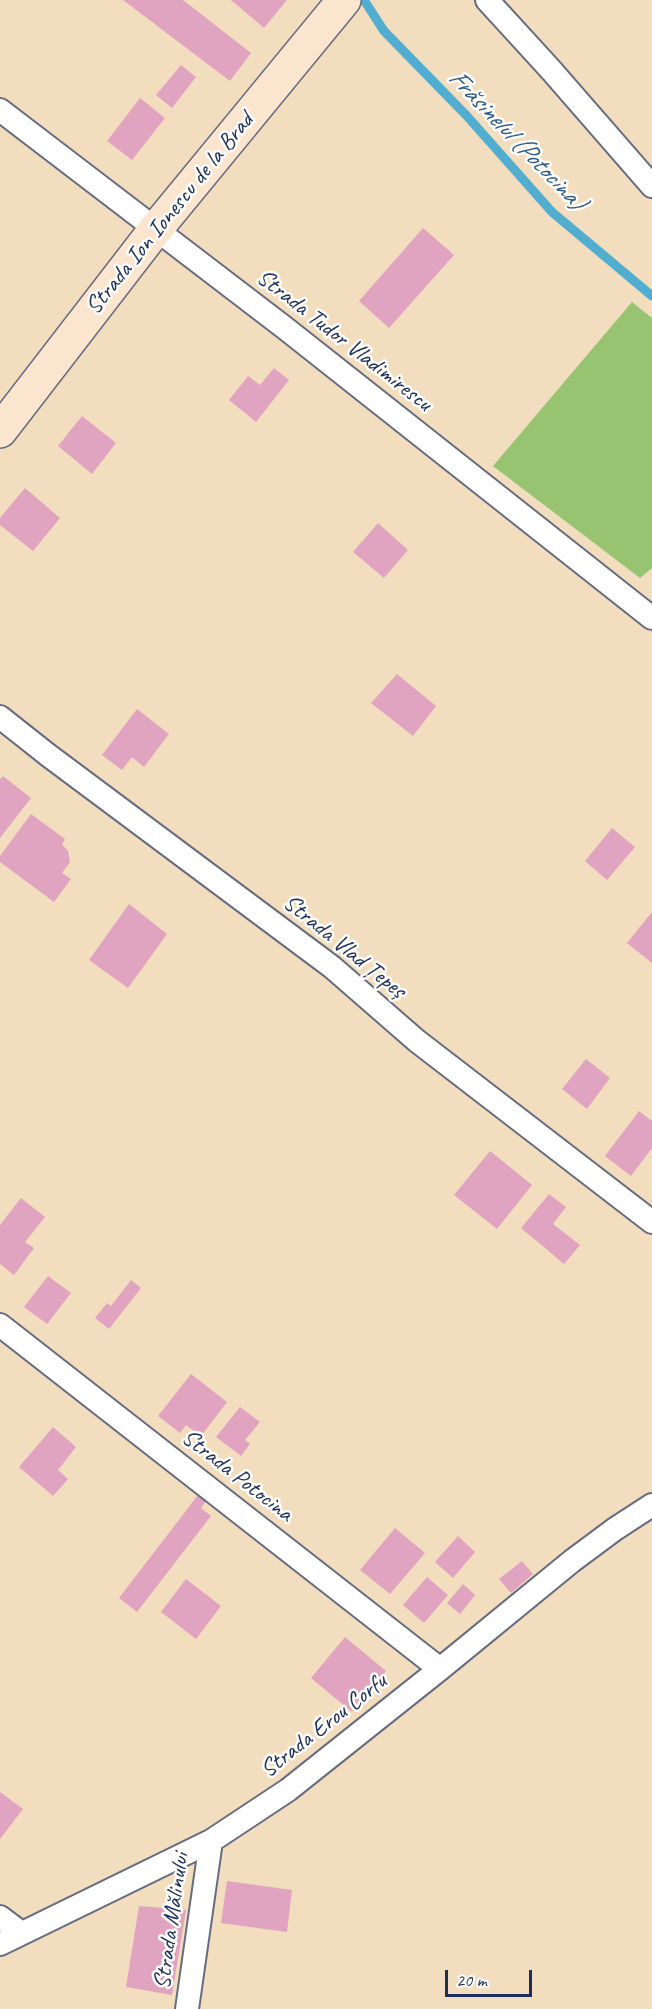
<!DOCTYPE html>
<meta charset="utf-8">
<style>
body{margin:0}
#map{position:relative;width:652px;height:2009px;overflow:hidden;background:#f2ddbe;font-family:Caveat,sans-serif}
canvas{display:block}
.scale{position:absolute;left:445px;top:1970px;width:87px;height:27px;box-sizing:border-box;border:3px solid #1b2f5e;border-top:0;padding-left:8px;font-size:18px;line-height:21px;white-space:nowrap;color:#1b2f5e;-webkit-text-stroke:4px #fdfcf7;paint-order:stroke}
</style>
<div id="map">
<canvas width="652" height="2009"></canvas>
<div class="scale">20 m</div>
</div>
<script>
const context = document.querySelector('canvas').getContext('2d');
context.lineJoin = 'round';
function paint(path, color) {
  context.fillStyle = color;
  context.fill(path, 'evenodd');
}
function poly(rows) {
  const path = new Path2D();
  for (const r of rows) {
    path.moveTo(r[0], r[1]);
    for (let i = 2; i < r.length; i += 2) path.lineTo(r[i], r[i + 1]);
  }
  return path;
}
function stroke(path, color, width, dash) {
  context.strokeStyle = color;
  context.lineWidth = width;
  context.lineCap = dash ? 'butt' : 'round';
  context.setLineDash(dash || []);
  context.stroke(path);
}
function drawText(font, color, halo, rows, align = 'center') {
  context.font = font + ' Caveat,sans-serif';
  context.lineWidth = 5;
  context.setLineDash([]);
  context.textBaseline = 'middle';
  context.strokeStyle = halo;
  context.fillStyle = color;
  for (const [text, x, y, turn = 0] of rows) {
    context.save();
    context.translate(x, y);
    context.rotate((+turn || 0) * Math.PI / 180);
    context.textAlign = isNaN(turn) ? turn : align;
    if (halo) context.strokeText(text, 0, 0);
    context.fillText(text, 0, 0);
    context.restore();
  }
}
paint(poly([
 [632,302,652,318,652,568,640,578,493,466]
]), '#98c472');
stroke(poly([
 [364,0,384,31,466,115,552,212,652,296]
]), '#51aed0', 9);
paint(poly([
 [123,0,183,0,251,53,230,81],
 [231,0,287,0,264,28],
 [181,65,196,77,172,108,156,95],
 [140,98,165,118,132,160,107,141],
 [423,228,454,255,389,328,359,301],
 [274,368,289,380,256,422,229,400,248,376,260,385],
 [82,416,116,443,92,474,58,446],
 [25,488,60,518,33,551,0,525,0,518],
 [378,523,408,550,384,578,353,552],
 [397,674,436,706,413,736,371,703],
 [137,709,169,734,144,767,132,757,122,770,102,755],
 [3,776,31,798,0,838,0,779],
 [31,814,65,839,62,844,68,851,70,862,62,873,71,879,54,902,0,862,0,856],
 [612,828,635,847,607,880,585,861],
 [129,904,167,934,128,988,89,960],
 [652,912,652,963,627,943],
 [586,1059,610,1078,587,1109,562,1089],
 [639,1111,652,1121,652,1148,631,1176,605,1156],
 [490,1151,532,1185,497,1229,454,1195],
 [549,1194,566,1207,553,1224,580,1245,564,1264,521,1228],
 [21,1198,45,1217,25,1242,34,1248,14,1275,0,1264,0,1225],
 [48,1276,71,1293,47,1324,24,1307],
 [131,1280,141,1288,109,1329,95,1318,107,1303,111,1306],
 [191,1374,227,1402,201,1436,186,1425,180,1433,158,1416],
 [240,1407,260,1422,245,1440,250,1444,241,1456,216,1437],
 [53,1427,76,1447,58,1470,68,1479,53,1496,19,1467],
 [198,1495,206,1501,201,1508,211,1516,137,1612,119,1598],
 [395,1528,425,1553,390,1594,360,1570],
 [458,1536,475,1552,453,1578,435,1562],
 [522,1561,533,1574,511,1593,499,1579],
 [427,1577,448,1595,424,1623,403,1605],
 [186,1579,221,1606,196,1639,161,1612],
 [463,1584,475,1595,460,1614,447,1603],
 [345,1637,386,1671,352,1712,311,1678],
 [0,1792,23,1809,0,1839],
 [227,1881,292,1890,287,1932,221,1923],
 [139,1906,186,1910,172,1995,126,1987]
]), '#e1a4c0');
const street = poly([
 [487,0,551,70,652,186],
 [0,110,285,328,652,618],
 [0,717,48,755,332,967,417,1041,652,1222],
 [0,1325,440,1669],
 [0,1917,20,1932],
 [0,1944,211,1841,288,1790,440,1669,572,1561,615,1529,652,1505],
 [187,2009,211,1841]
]);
const secondary = poly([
 [0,431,155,230,344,0]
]);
stroke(street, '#666c80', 26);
stroke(secondary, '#666c80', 36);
stroke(street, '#fff', 22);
stroke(secondary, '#fbe5cf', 33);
drawText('24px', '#1b2f5e', '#fdfcf7', [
 ["Strada Ion Ionescu de la Brad",170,214,-51],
 ["Strada Tudor Vladimirescu",344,341,38],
 ["Strada Vlad Țepeș",344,947,39],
 ["Strada Potocina",237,1476,38],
 ["Strada Erou Corfu",324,1726,-38],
 ["Strada Mălinului",172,1921,-82]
]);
drawText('italic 26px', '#2e5b86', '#fdfcf7', [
 ["Frăsinelul (Potocina)",516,140,46]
]);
</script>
